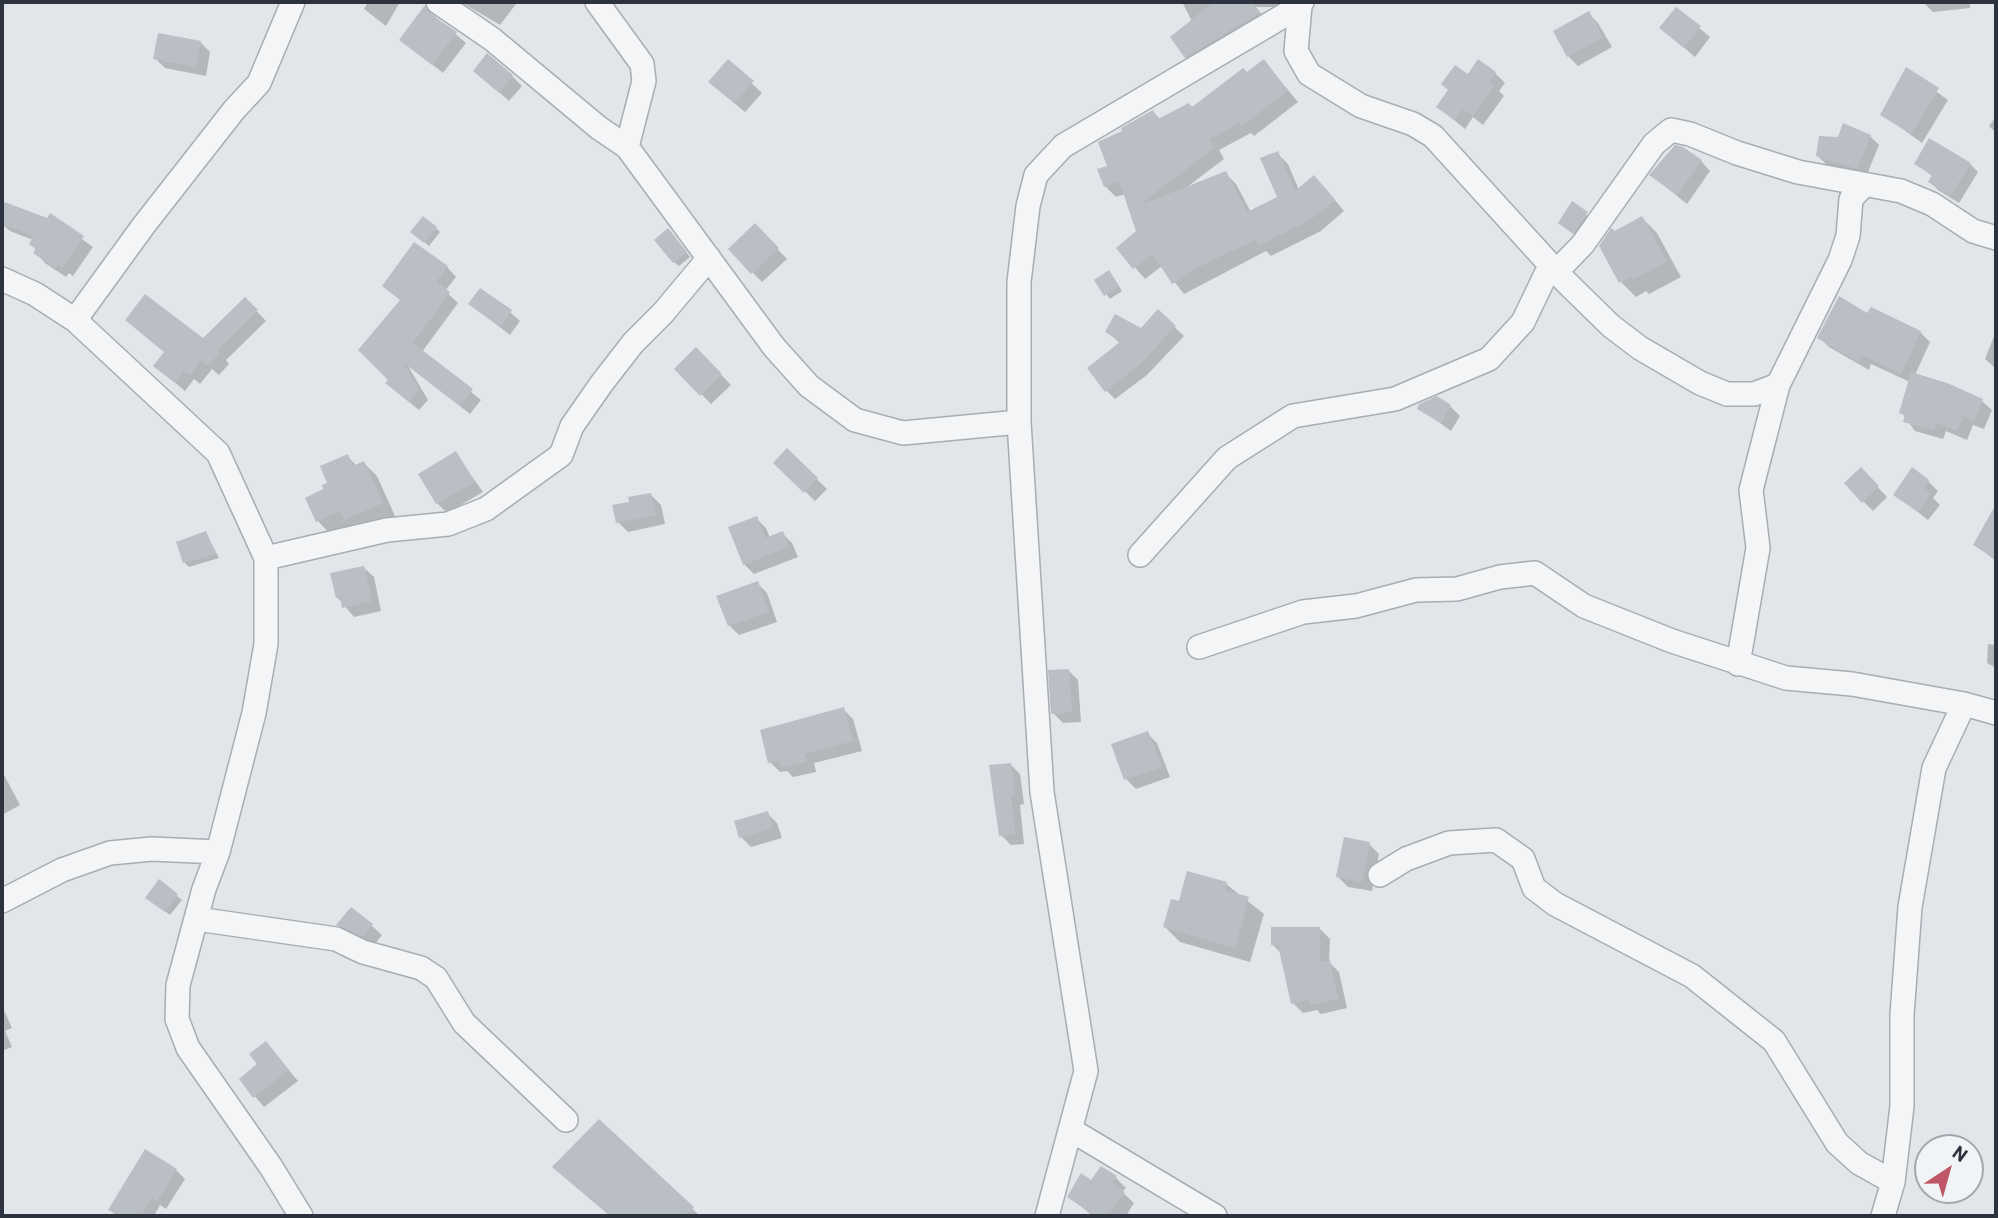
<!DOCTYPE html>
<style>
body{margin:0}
#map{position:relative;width:1998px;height:1218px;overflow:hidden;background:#e2e5e9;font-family:Barlow,sans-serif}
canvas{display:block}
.frame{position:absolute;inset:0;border:4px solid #2c333f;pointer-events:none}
.north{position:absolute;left:1914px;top:1134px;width:70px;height:70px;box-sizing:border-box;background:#f1f4f6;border:2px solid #a2a7ad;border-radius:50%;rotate:36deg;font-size:19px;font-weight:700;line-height:28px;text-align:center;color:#2c333f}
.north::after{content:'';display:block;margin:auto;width:24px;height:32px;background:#bf5668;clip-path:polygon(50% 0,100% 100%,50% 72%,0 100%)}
</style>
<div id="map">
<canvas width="1998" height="1218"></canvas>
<div class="frame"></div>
<div class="north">N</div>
</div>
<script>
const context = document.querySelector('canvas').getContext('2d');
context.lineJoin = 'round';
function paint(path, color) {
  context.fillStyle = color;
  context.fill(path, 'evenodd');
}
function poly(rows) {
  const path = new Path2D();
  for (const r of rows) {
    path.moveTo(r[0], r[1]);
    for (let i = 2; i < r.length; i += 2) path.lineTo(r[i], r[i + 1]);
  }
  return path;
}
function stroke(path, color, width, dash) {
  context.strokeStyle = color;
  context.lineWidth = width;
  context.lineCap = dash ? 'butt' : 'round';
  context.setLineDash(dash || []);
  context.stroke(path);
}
paint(poly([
 [368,2,400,2,386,26,364,9],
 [461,2,513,2,516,4,500,25],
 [1182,2,1295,2,1295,7,1256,7,1270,25,1197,68,1186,57,1193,23],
 [1923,2,1970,2,1970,8,1933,12],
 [425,8,466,43,443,73,401,40],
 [1676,9,1710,37,1695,57,1661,28],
 [1588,13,1598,23,1612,47,1578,66,1568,56],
 [200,42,210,52,206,76,165,68,155,58],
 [728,61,762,93,745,112,720,91],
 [1264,61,1298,102,1254,136,1251,133,1219,150,1224,159,1187,187,1225,173,1236,184,1251,212,1279,198,1277,153,1288,164,1299,190,1325,188,1344,211,1321,231,1271,256,1266,251,1184,294,1162,266,1145,279,1118,248,1138,231,1125,194,1116,197,1105,186,1109,167,1124,132,1153,112,1161,120,1193,109],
 [1906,70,1948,100,1922,143,1882,114],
 [475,71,512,76,522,86,509,101],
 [1495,73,1505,83,1499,91,1504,96,1483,125,1473,117,1465,129,1438,107,1468,76],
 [1996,116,1996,133,1989,126],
 [1870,136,1879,145,1866,177,1827,165,1818,156,1839,139],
 [1701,161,1710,171,1687,204,1651,175],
 [1916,163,1970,164,1978,172,1959,203,1938,190,1930,182,1933,177],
 [1573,204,1597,224,1584,242,1560,223],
 [6,205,47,220,50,216,93,247,73,276,69,273,66,277,45,263,36,253,33,240,10,231,2,224],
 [1642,218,1657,233,1681,277,1649,294,1646,291,1636,297,1621,282,1615,233],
 [755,226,787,259,762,282,730,249],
 [436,228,440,232,429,246,417,236],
 [673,235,690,257,679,266,674,262],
 [447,267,456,277,445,291,458,303,422,352,481,400,470,414,408,366,428,400,419,410,397,392,390,380,360,350],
 [1113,277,1122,291,1110,299,1096,281],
 [245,299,266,321,226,360,229,364,219,375,212,369,200,384,194,379,185,391,155,366,165,352,203,340],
 [470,304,510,312,520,321,510,335],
 [1158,312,1184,336,1147,375,1115,399,1106,390,1120,343,1107,332,1141,330],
 [1868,315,1920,332,1930,342,1915,375,1982,401,1992,410,1984,429,1973,425,1967,440,1946,431,1943,439,1915,431,1901,412,1910,382,1871,364,1869,370,1829,347,1819,337],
 [1996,331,1996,369,1985,359],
 [696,349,731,385,711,404,677,369],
 [1450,406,1460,416,1451,431,1419,408],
 [787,451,827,489,815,501,776,463],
 [456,454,483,492,447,513,437,503,420,475],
 [348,457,357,466,364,463,377,476,395,516,358,532,351,525,331,535,318,521,307,498,326,490],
 [1861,470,1887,497,1873,511,1863,501],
 [1928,481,1938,491,1933,498,1940,505,1928,520,1896,495],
 [651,495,661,505,665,524,628,532,618,522,631,504],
 [756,518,766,528,770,538,782,533,792,543,798,557,754,574,744,564],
 [1990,518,1996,521,1996,561,1975,545],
 [206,533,219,558,189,567,184,562],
 [364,568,374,577,381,611,354,617,337,597],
 [757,583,767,593,777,622,739,635,729,625],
 [1988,644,1996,645,1996,668,1987,663],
 [1068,670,1078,680,1081,722,1063,723,1053,713],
 [843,709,853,719,862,751,814,763,816,772,793,777,787,771,780,772,770,762],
 [1147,733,1157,743,1170,777,1136,789,1126,779],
 [1010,764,1020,774,1024,804,1020,805,1024,844,1011,845,1001,835],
 [2,771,20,805,2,815],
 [767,813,777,823,782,838,751,847,741,837],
 [1369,844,1379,854,1372,891,1348,887,1338,877],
 [160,882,182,900,170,915,152,902],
 [1226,884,1264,914,1250,962,1180,942,1165,927,1180,903],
 [339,925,372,926,382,935,374,945,348,934],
 [1320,929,1330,939,1329,962,1339,972,1347,1008,1321,1014,1317,1010,1303,1013,1293,1003,1282,954,1272,944],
 [2,1006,12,1028,5,1031,12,1047,2,1051],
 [266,1043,298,1081,264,1107,241,1080,260,1065],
 [600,1122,700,1216,611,1216,564,1176],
 [176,1170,185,1179,166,1209,160,1205,154,1216,117,1216,110,1210],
 [1116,1178,1126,1188,1122,1192,1134,1203,1126,1216,1093,1216,1069,1197,1092,1183]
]), '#0003');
paint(poly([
 [1214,2,1251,2,1260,13,1185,58,1170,37],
 [425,5,430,14,457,32,432,65,399,40],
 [1676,7,1701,26,1684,48,1659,28],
 [1589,11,1603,37,1567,57,1553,31],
 [158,33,201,41,196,67,153,59],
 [487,53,513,75,499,93,473,71],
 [728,59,754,81,734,103,708,82],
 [1264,59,1288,91,1242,126,1239,123,1209,139,1214,148,1138,206,1226,171,1247,212,1277,197,1260,158,1278,151,1295,191,1314,175,1335,200,1310,220,1258,246,1255,240,1200,266,1172,284,1153,254,1133,269,1116,248,1136,231,1119,181,1104,187,1097,169,1107,166,1098,142,1122,131,1121,128,1153,110,1158,119,1189,103,1192,107,1243,68,1247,72],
 [1478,59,1496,72,1490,81,1495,85,1473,116,1463,109,1454,120,1436,107,1448,90,1441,84,1455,65,1468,74],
 [1906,67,1939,88,1911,134,1880,115],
 [1843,123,1871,135,1857,169,1816,156,1819,136,1838,137],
 [1929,138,1971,163,1950,196,1928,182,1932,175,1914,164],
 [1675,145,1683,147,1702,160,1677,195,1649,175],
 [2,201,47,218,50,213,84,236,63,268,58,264,55,268,33,253,36,249,29,244,34,236,2,224],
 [1572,201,1588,212,1573,234,1558,223],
 [423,216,437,227,424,243,410,232],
 [1642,216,1667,261,1632,280,1631,277,1619,283,1599,246,1611,228,1615,231],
 [755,223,779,248,751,274,728,249],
 [668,228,687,252,673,263,654,240],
 [414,242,448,266,436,282,450,292,413,343,473,389,460,406,403,362,419,389,409,402,385,383,388,380,358,350,400,300,382,286],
 [1109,270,1119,286,1104,296,1094,280],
 [480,288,512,310,500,327,468,304],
 [145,294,203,338,245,297,258,310,217,350,220,352,208,366,201,360,190,375,184,371,175,383,153,366,164,352,125,320],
 [1839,296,1867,313,1871,307,1921,331,1901,374,1862,355,1859,362,1817,338],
 [1158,309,1176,326,1138,366,1105,392,1087,368,1121,341,1105,332,1115,314,1141,328],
 [696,347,722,374,700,396,674,369],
 [1911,372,1947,383,1983,399,1974,421,1963,416,1957,431,1936,423,1934,430,1903,422,1905,415,1899,413],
 [1437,396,1451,405,1441,423,1417,409,1419,404],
 [787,448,818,478,804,493,773,463],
 [456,451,475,482,436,504,418,474],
 [348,454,353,466,364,461,383,503,344,520,340,511,316,522,305,498,323,489,322,485,327,483,320,466],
 [1861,467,1879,486,1862,503,1844,483],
 [1912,467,1929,480,1924,488,1931,494,1918,512,1893,495],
 [651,493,656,515,616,523,612,505,629,502,628,497],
 [1996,504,1996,559,1973,545],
 [757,516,765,538,783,531,789,547,743,565,728,527],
 [206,531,216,554,183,563,176,542],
 [364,566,372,601,342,608,340,597,336,598,330,573],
 [758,581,769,612,728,626,716,596],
 [1069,669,1072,712,1051,714,1048,670],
 [844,707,853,741,805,754,807,762,781,768,780,761,768,763,760,730],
 [1148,731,1162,767,1124,780,1111,744],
 [1011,763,1015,795,1011,796,1015,834,999,836,989,765],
 [768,811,773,828,739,838,734,821],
 [1344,837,1370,842,1362,882,1336,877],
 [1187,871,1227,882,1225,890,1249,897,1235,948,1163,927,1171,899,1179,901],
 [159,879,178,894,165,912,145,898],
 [351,907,373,924,363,937,336,925],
 [1271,927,1320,927,1320,962,1330,960,1338,999,1310,1005,1309,1000,1291,1004,1278,945,1271,945],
 [266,1041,289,1070,253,1098,239,1079,257,1064,249,1054],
 [599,1119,694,1207,685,1216,610,1216,552,1167],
 [145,1149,177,1169,157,1201,151,1198,141,1216,119,1216,108,1210],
 [1101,1166,1117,1176,1112,1183,1125,1192,1108,1216,1096,1216,1067,1197,1081,1173,1091,1180]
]), '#babec5');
const minor = poly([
 [438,2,492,39,599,128,627,147,774,347,809,386,855,420,903,433,1019,422],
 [597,2,642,64,644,81,627,147],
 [1300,6,1296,51,1309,74,1361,106,1413,124,1433,136,1565,281,1611,326,1640,348,1700,383,1727,394,1754,394,1778,385],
 [2,279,35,294,75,320,218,453,266,558,266,644,254,713,218,852,204,889,178,985,177,1019,188,1048,271,1167,301,1216],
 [75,320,144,225,234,110,259,83,293,2],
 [1140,555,1227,458,1293,416,1395,399,1489,359,1523,322,1546,274,1557,271,1583,244,1654,144,1671,130,1690,134,1737,153,1798,172,1901,191,1932,204,1973,231,1996,238],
 [266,558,387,530,448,524,486,509,561,455,572,426,602,383,633,343,663,313,709,258],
 [1199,647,1303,612,1356,606,1416,590,1457,589,1500,577,1535,573,1584,606,1672,641,1786,678,1852,684,1964,704,1996,713],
 [1738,664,1758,548,1751,490,1778,385,1840,260,1848,236,1851,199,1864,185],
 [1380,875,1406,859,1449,843,1496,840,1523,859,1534,888,1555,904,1692,976,1774,1041,1837,1143,1859,1163,1893,1182],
 [2,901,62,870,110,853,152,849,218,852],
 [197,919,336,939,363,952,421,968,436,978,464,1023,566,1120],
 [1071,1130,1215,1216],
 [1047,1216,1086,1071,1042,792,1019,422,1019,282,1028,206,1036,175,1063,146,1300,6,1302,2],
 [1883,1216,1893,1182,1902,1106,1902,1015,1910,907,1934,768,1964,704]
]);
stroke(minor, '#a8acb3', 26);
stroke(minor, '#f4f5f7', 23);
</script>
